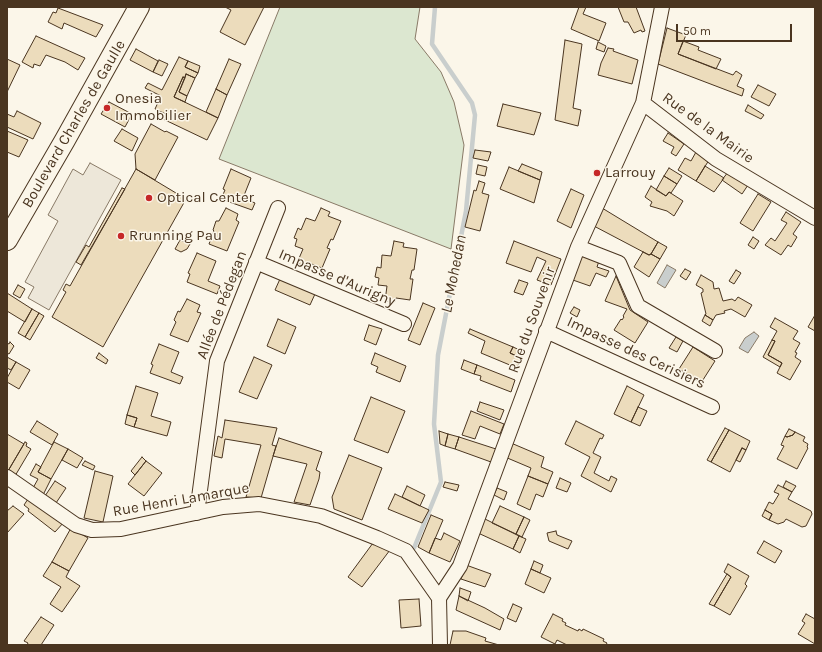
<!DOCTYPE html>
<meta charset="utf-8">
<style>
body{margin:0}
#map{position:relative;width:822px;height:652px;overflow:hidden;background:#fbf6e9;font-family:Karla,sans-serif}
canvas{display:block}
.frame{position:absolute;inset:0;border:8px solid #4a3520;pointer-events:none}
.scale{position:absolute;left:676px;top:24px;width:116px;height:18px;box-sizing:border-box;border:2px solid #4a3520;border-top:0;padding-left:5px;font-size:12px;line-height:14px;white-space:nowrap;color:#4a3520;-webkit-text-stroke:3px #fbf6e9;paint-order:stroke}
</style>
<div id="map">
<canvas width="822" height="652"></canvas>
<div class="frame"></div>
<div class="scale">50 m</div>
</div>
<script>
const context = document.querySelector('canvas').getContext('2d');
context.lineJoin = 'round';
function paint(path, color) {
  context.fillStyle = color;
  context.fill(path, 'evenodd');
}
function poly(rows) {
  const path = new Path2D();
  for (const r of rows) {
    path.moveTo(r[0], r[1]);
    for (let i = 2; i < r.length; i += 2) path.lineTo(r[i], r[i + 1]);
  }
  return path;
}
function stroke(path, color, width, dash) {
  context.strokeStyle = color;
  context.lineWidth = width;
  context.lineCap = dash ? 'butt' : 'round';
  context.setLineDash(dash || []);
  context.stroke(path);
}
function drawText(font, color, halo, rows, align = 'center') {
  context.font = font + ' Karla,sans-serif';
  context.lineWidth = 3;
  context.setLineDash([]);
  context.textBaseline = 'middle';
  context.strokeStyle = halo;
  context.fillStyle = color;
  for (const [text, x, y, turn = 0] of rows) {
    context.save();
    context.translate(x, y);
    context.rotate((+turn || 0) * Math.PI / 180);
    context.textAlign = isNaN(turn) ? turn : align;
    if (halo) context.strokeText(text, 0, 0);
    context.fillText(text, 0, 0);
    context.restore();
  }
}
const green = poly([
 [280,7,420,7,415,39,441,72,454,102,464,145,451,249,219,159,280,7]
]);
paint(green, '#dce7d0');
stroke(green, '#887966', 1);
const parking = poly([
 [90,163,121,180,49,310,28,298,34,287,25,282,58,221,48,215,73,169,83,175,90,163]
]);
paint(parking, '#ede7d9');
stroke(parking, '#887966', 1);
const water = poly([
 [667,265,676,270,665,288,657,283,667,265],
 [754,332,759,336,748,353,739,348,745,338,754,332]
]);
paint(water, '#c9cecd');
stroke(water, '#887966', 1);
stroke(poly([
 [414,548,441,482,434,424,438,355,466,211,475,115,472,103,432,44,435,7]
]), '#c9cecd', 4.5);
const building = poly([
 [225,7,264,7,245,45,220,32,231,10,225,7],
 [579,7,586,7,583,14,606,23,599,41,571,29,579,7],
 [618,7,636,7,645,31,642,32,641,30,634,33,628,22,624,22,618,7],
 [58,8,103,25,96,37,64,23,62,29,48,22,53,12,56,13,58,8],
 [667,28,686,35,678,54,733,75,736,71,742,75,737,86,744,89,742,96,658,64,667,28],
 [36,36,85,58,78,70,65,62,46,55,40,66,34,64,33,68,22,62,36,36],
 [565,40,582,44,573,108,581,110,578,126,555,120,565,40],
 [683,41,699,47,698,50,721,59,716,69,678,54,683,41],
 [598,42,606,46,604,52,596,49,598,42],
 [608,48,614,49,613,51,638,60,632,84,598,75,601,63,608,48],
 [136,49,158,61,153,72,130,60,136,49],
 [179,57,188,61,185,67,198,73,195,78,186,74,185,78,183,77,174,97,218,118,207,140,163,119,166,114,155,109,161,96,145,88,148,83,162,90,179,57],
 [7,59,20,65,7,92,7,59],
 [229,59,241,64,227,95,216,89,229,59],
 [159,60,168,64,162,76,153,72,159,60],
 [188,61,200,66,198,73,185,67,188,61],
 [186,74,195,78,187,96,179,92,186,74],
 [183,77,185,78,179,92,187,96,185,102,174,97,183,77],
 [758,85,776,94,769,106,751,97,758,85],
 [216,89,227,95,218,118,206,112,216,89],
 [109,102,132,114,125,127,101,114,109,102],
 [503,104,541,113,534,135,497,126,503,104],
 [748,105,764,115,761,119,745,111,748,105],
 [17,111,41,123,33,139,7,127,7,114,14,117,17,111],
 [151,124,165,132,166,131,178,137,155,180,136,169,135,154,151,124],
 [122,129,138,138,132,151,114,141,122,129],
 [7,131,28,140,19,157,7,152,7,131],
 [668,133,684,144,676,156,671,153,674,147,663,141,668,133],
 [475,150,491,152,488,161,473,158,475,150],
 [696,152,709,160,696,181,678,170,685,158,691,161,696,152],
 [522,164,542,172,540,180,518,171,522,164],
 [478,165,487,167,485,176,476,174,478,165],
 [705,166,724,178,714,192,696,181,705,166],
 [509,167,540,180,534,203,500,189,509,167],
 [669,168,682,176,677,184,664,176,669,168],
 [136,169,186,199,103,347,52,317,66,292,63,290,66,284,70,286,136,169],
 [231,169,251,178,243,198,255,203,252,210,221,199,225,190,223,189,231,169],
 [728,172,748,185,742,194,722,180,728,172],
 [664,176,677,184,671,193,669,192,666,196,656,190,664,176],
 [479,181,485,183,482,193,489,195,480,231,465,227,474,190,476,191,479,181],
 [651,186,666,196,669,192,683,201,674,216,667,211,650,206,652,202,645,197,651,186],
 [122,188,125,189,81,265,76,262,86,245,89,247,122,188],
 [571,189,584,195,571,228,557,221,571,189],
 [758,194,771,202,753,231,740,223,758,194],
 [226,208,238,214,236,220,239,222,227,251,209,244,214,231,213,230,216,221,219,221,226,208],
 [321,208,330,212,328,216,341,221,333,240,331,239,327,248,330,249,322,268,309,263,307,267,297,263,303,249,295,246,297,239,294,238,298,228,301,230,306,218,315,221,321,208],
 [602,208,658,242,651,254,649,255,592,225,602,208],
 [786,212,801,222,793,234,797,237,791,247,788,245,781,255,765,245,771,238,775,241,787,223,781,220,786,212],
 [753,237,759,241,754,249,748,245,753,237],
 [180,240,190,244,187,249,181,252,175,249,180,240],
 [394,241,404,243,403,247,417,249,414,270,412,270,410,279,413,279,410,300,396,298,395,302,385,301,387,286,378,285,379,278,375,277,377,267,381,268,382,255,391,256,394,241],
 [514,241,561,259,551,285,537,280,546,261,537,257,531,272,506,263,514,241],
 [658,242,667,247,660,259,651,254,658,242],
 [643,252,649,255,651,254,660,259,649,277,634,267,643,252],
 [197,253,216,261,208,281,220,286,217,294,187,282,190,274,188,273,197,253],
 [580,253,599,261,597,267,609,271,606,277,596,273,590,286,570,279,580,253],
 [685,269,691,272,686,280,680,276,685,269],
 [736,270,741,273,734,284,729,281,736,270],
 [701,275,713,282,714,289,719,288,723,301,732,299,735,301,738,297,752,305,745,317,731,309,724,311,725,313,716,315,713,320,705,315,706,314,701,293,703,292,703,289,696,285,701,275],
 [616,276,630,310,648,322,635,343,614,330,621,319,622,320,624,317,623,316,627,309,605,301,616,276],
 [280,279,315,294,310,305,275,290,280,279],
 [519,280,528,283,523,295,514,292,519,280],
 [18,285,25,289,20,298,13,294,18,285],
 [7,293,32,309,25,322,7,311,7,293],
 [187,299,200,305,197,312,201,313,188,342,170,335,176,322,174,320,178,311,180,312,187,299],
 [423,303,435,308,420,345,408,340,423,303],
 [574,307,580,310,577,317,570,313,574,307],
 [32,309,39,313,25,337,18,333,32,309],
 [39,313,44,316,30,340,25,337,39,313],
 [705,315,713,320,710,326,702,321,705,315],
 [815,315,815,331,808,327,815,315],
 [775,318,798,331,793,339,800,343,795,352,797,353,795,357,801,361,790,380,777,373,782,363,768,355,775,341,772,340,777,331,770,327,775,318],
 [278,319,296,327,285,354,267,346,278,319],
 [369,325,382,329,376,345,364,340,369,325],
 [470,329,513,347,510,353,521,358,517,368,481,353,485,341,468,333,470,329],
 [676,337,683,341,677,352,669,348,676,337],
 [772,340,775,341,768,355,782,363,780,367,763,357,772,340],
 [10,342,14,346,9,354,7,353,7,343,9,344,10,342],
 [159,344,179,352,171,372,183,377,180,384,150,373,153,365,151,364,159,344],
 [513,347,524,352,521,358,510,353,513,347],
 [693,347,715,361,701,383,679,369,693,347],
 [99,353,108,360,106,364,96,358,99,353],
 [375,353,406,366,400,382,376,372,378,367,371,364,375,353],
 [7,357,16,362,11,370,7,368,7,357],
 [254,357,272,365,257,399,239,392,254,357],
 [464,360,477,365,474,374,461,369,464,360],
 [16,362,30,370,19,389,7,382,7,378,16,362],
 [477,365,515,380,511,392,480,380,481,376,474,374,477,365],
 [136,386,158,393,151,416,171,422,167,436,134,427,137,418,127,415,136,386],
 [627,386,644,395,631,422,614,414,627,386],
 [371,397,405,411,388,453,354,440,371,397],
 [480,402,504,410,500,420,477,411,480,402],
 [638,407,647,411,640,426,631,422,638,407],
 [471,411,504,424,500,434,480,426,475,439,462,435,471,411],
 [127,415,137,418,134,427,125,424,127,415],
 [225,420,277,428,272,445,276,446,261,498,246,497,261,445,225,439,222,458,214,456,218,436,222,438,225,420],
 [37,421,58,434,52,445,30,432,37,421],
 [576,421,604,435,602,439,600,438,593,453,601,457,594,473,609,481,611,476,617,479,611,492,581,476,590,457,565,444,576,421],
 [725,428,729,430,711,462,707,460,725,428],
 [789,429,795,432,793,435,787,437,785,436,789,429],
 [729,430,750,441,746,450,742,448,730,472,711,462,729,430],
 [439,431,448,434,445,446,440,444,439,431],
 [795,432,805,437,803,441,808,444,807,447,808,448,797,469,777,459,784,446,781,445,785,436,787,437,793,435,795,432],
 [7,434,24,444,8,471,7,470,7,434],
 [448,434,459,437,455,449,445,446,448,434],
 [459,437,496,449,491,462,455,449,459,437],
 [279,438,322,452,316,470,320,472,319,479,310,505,294,502,307,464,273,456,279,438],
 [25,442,27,443,26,446,31,449,15,476,8,471,25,442],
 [54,442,68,449,51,479,38,472,54,442],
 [511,443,544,457,541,467,553,472,548,484,528,476,531,468,505,457,511,443],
 [742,448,746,450,740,462,736,460,742,448],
 [68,449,83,458,77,468,62,460,68,449],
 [349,455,382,468,362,520,334,509,332,497,349,455],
 [142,457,146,461,135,475,131,471,142,457],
 [85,461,95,466,93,470,82,465,85,461],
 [146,461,162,473,144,496,128,484,146,461],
 [36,464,41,467,38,472,51,479,43,495,33,488,38,479,30,475,36,464],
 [95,471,113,476,103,522,84,518,95,471],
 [528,476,548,484,543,497,536,494,530,510,517,504,528,476],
 [560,478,571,483,567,492,556,488,560,478],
 [55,481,66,488,56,503,45,496,55,481],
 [786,481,796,486,792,492,783,487,786,481],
 [445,482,459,485,457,491,443,487,445,482],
 [778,485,792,492,788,499,811,511,812,514,806,526,802,527,786,519,784,522,778,524,769,520,772,514,765,510,769,502,773,504,779,494,774,492,778,485],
 [407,486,425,495,420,506,402,497,407,486],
 [497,488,507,492,504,500,494,495,497,488],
 [395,494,429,510,422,523,388,509,395,494],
 [30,496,64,522,55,532,28,511,29,509,24,505,30,496],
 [13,506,24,514,7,533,7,511,13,506],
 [500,506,524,517,516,534,492,523,500,506],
 [765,510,772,514,769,520,762,516,765,510],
 [431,515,443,520,429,553,418,547,431,515],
 [524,517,530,520,522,537,516,534,524,517],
 [483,518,519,536,513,549,478,533,483,518],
 [71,528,88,538,69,571,52,562,71,528],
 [556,531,557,535,572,541,568,549,549,541,547,533,556,531],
 [444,533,460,541,450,562,429,553,435,538,441,540,444,533],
 [519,536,526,539,520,553,513,549,519,536],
 [764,541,782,551,775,563,757,553,764,541],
 [373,543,390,550,362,587,348,577,373,543],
 [534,561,543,565,540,573,531,569,534,561],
 [52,562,69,571,66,577,80,586,62,612,50,604,61,587,43,576,52,562],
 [728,564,749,576,745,584,747,586,730,615,714,606,731,577,724,572,728,564],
 [466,565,491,574,485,587,461,579,466,565],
 [531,569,551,578,544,593,525,584,531,569],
 [727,574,731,577,714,606,709,604,727,574],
 [460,588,471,592,468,601,459,596,460,588],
 [459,596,485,608,504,619,500,630,456,610,459,596],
 [419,599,421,626,401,628,399,600,419,599],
 [513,604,522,608,516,622,507,618,513,604],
 [553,614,563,619,562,621,566,623,565,625,578,631,579,629,582,631,583,629,604,639,603,641,607,643,606,645,567,645,557,640,555,644,541,637,553,614],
 [806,614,815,619,815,644,798,634,805,623,802,621,806,614],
 [41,617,54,625,41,645,27,645,28,643,24,641,41,617],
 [453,631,466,631,486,638,485,641,499,645,450,645,453,631]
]);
paint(building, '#ecdcbc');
stroke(building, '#4a3520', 1);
const street = poly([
 [643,103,716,159,815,218],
 [578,247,619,263,638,306,715,351],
 [256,262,404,324],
 [546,331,712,407],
 [7,477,76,525,92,530,121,529,223,507,259,504,321,516,377,538,406,551,439,598],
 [197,513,217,361,278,208],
 [440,645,439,598,460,566,578,247,643,103,662,7]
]);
const secondary = poly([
 [7,240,65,140,139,7]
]);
stroke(street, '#4a3520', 16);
stroke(secondary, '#4a3520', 22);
stroke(street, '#fbf6e9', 14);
stroke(secondary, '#fbf6e9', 20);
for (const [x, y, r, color] of [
 [107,108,4,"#c62828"],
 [597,173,4,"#c62828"],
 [149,198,4,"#c62828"],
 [121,236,4,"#c62828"]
]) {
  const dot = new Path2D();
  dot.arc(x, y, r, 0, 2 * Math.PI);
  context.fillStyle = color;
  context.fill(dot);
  stroke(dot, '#fbf6e9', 1.5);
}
drawText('15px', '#4a3520', '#fbf6e9', [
 ["Onesia",115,99],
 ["Immobilier",115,116],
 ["Larrouy",605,173],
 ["Optical Center",157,198],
 ["Rrunning Pau",129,236]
], 'left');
drawText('15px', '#4a3520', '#fbf6e9', [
 ["Boulevard Charles de Gaulle",74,124,-60],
 ["Rue de la Mairie",708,128,36],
 ["Impasse d'Aurigny",337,278,23],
 ["Allée de Pédegan",222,305,-69],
 ["Rue du Souvenir",532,320,-70],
 ["Impasse des Cerisiers",636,353,25],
 ["Rue Henri Lamarque",181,500,-10]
]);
drawText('italic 16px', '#4a3520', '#fbf6e9', [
 ["Le Mohedan",454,274,-79]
]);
</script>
